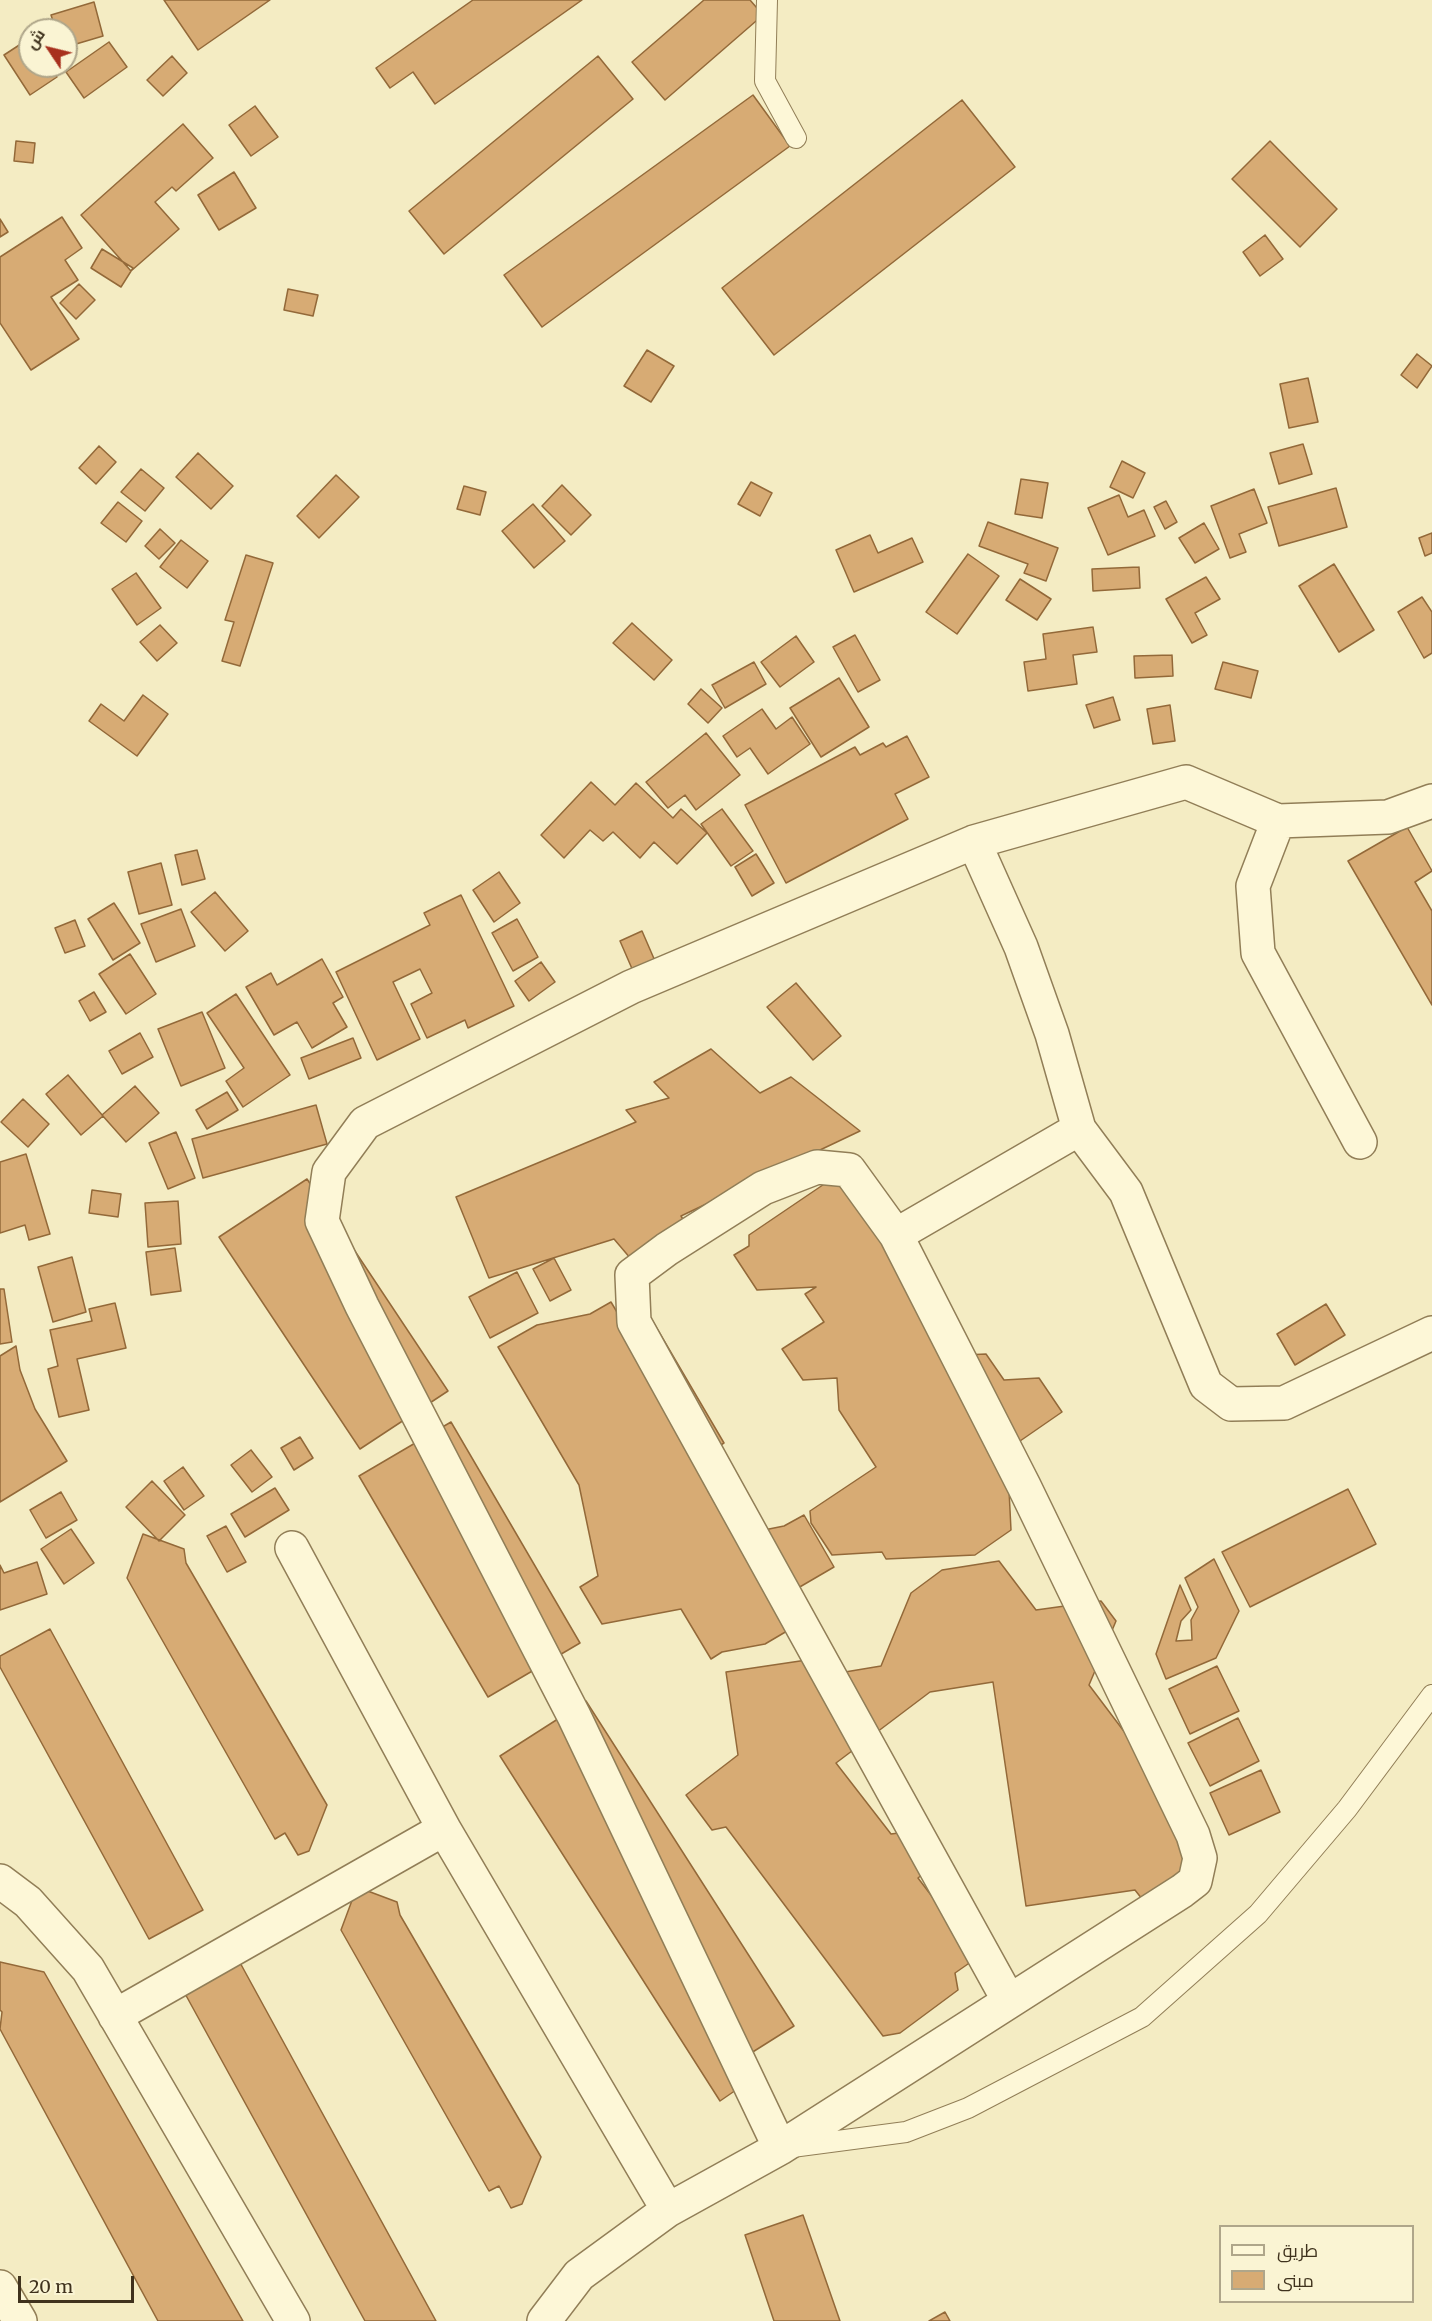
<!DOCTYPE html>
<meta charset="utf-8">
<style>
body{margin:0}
#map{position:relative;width:1432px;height:2321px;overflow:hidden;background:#f4ecc3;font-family:Merriweather,Cairo,serif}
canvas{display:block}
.legend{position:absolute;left:1219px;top:2225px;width:195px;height:78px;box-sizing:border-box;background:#faf4d3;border:2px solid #afa68a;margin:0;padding:8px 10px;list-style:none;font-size:18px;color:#3f321d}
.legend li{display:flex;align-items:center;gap:12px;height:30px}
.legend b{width:30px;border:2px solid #afa68a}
.north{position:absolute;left:18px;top:18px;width:60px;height:60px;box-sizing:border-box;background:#faf4d3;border:2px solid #afa68a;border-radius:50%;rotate:305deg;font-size:16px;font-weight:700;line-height:24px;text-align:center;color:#3f321d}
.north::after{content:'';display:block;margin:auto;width:21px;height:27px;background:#a8311e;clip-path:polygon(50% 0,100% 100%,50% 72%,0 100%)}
.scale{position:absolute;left:18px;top:2276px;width:116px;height:27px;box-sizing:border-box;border:3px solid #3f321d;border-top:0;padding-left:8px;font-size:18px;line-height:21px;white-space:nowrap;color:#3f321d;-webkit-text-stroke:4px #faf4d3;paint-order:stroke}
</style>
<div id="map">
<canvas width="1432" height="2321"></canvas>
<ul class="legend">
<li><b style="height:8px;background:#fdf7d7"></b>طريق</li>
<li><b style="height:16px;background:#d7ab74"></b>مبنى</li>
</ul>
<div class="north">ش</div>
<div class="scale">20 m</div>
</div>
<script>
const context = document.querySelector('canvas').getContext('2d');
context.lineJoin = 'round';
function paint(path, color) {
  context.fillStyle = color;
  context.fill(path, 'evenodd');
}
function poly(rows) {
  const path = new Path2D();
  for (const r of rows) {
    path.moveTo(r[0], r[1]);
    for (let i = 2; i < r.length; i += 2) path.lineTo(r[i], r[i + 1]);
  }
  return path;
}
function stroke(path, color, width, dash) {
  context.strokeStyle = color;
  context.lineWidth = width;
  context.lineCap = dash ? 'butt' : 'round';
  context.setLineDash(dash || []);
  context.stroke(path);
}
const building = poly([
 [164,0,270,0,198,50,164,0],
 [473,0,582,0,435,104,413,72,390,88,376,68,473,0],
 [704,0,750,0,763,15,665,100,632,62,704,0],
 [94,2,103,36,66,47,66,30,56,30,51,15,94,2],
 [30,38,30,66,49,66,57,77,30,95,4,55,30,38],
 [109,42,127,67,84,98,66,72,109,42],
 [172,56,187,73,163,96,147,80,172,56],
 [598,56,633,99,444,254,409,211,598,56],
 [753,95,790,146,542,327,504,275,753,95],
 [962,100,1015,167,774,355,722,288,962,100],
 [255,106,278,137,251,156,229,125,255,106],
 [183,124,213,158,176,191,172,187,155,202,179,229,131,271,81,215,183,124],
 [16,141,35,143,33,163,14,161,16,141],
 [1270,141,1337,209,1300,247,1232,179,1270,141],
 [234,172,256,208,219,230,198,195,234,172],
 [62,217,82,248,65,260,78,280,51,297,79,339,31,370,0,323,0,257,62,217],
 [0,219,8,232,0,237,0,219],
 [1265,235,1283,259,1260,276,1243,252,1265,235],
 [102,249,133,268,121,287,91,268,102,249],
 [79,284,95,300,76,319,60,303,79,284],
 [288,289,318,295,313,316,284,310,288,289],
 [647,350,674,366,651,402,624,386,647,350],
 [1417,354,1432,366,1417,388,1401,375,1417,354],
 [1308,378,1318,422,1289,428,1280,384,1308,378],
 [1303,444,1312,474,1279,484,1270,453,1303,444],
 [99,446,116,462,96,484,79,468,99,446],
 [198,453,233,486,211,509,176,477,198,453],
 [1122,461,1145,473,1133,498,1110,487,1122,461],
 [141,469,164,488,145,511,121,492,141,469],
 [336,475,359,497,319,538,297,516,336,475],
 [1021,479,1048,483,1042,518,1015,514,1021,479],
 [751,482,772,493,760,516,738,504,751,482],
 [562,485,591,515,571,535,542,506,562,485],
 [464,486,486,492,480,515,457,509,464,486],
 [1336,488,1347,527,1279,546,1268,507,1336,488],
 [1254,489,1267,523,1239,534,1246,552,1230,558,1211,506,1254,489],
 [1119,495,1128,517,1144,510,1155,536,1108,555,1088,508,1119,495],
 [1166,501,1177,522,1165,529,1154,507,1166,501],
 [118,502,142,521,126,542,101,523,118,502],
 [533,504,565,541,534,568,502,531,533,504],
 [988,522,1058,548,1046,581,1024,573,1028,564,979,546,988,522],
 [1204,523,1219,549,1195,563,1179,538,1204,523],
 [160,529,175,543,159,559,145,546,160,529],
 [1432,533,1432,553,1425,556,1419,538,1432,533],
 [870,535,878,553,912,538,923,562,854,592,836,550,870,535],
 [181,540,208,561,187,588,160,567,181,540],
 [968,554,999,576,957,634,926,612,968,554],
 [246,555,273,563,240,666,222,661,234,622,225,620,246,555],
 [1334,564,1374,630,1339,652,1299,586,1334,564],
 [1139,567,1140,588,1093,591,1092,569,1139,567],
 [136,573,161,608,137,625,112,589,136,573],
 [1206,577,1220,599,1195,613,1207,635,1192,643,1166,599,1206,577],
 [1020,579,1051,599,1037,620,1006,600,1020,579],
 [1422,597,1432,612,1432,653,1424,658,1398,612,1422,597],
 [632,623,672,660,654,680,613,643,632,623],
 [160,625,177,643,157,661,140,642,160,625],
 [1093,627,1097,652,1073,655,1077,684,1028,691,1024,662,1046,659,1043,634,1093,627],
 [855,635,880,680,858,692,833,647,855,635],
 [796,636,814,662,780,687,761,662,796,636],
 [1172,655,1173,676,1135,678,1134,656,1172,655],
 [754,662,766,684,725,708,712,685,754,662],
 [1223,662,1258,671,1251,698,1215,689,1223,662],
 [839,678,869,727,821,757,790,708,839,678],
 [701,689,722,708,708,723,688,704,701,689],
 [143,695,168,714,137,756,89,721,101,704,124,721,143,695],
 [1113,697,1120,720,1094,728,1086,705,1113,697],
 [1170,705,1175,741,1153,744,1147,709,1170,705],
 [762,709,776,729,792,717,810,744,768,774,750,748,737,757,723,736,762,709],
 [706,733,740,775,696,810,685,795,668,808,646,782,706,733],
 [907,736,929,777,895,794,908,819,786,883,745,805,855,747,860,755,883,743,886,747,907,736],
 [591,782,615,805,636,783,673,818,681,809,707,833,677,864,654,842,640,858,613,832,603,841,590,830,564,858,541,835,591,782],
 [722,809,753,851,731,866,701,824,722,809],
 [1407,827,1432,871,1415,882,1432,911,1432,1005,1348,861,1407,827],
 [197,850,205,879,182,885,175,855,197,850],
 [756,854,774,883,752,896,735,867,756,854],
 [161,863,172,905,139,914,128,872,161,863],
 [499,872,520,903,494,922,473,890,499,872],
 [215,892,248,931,225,951,191,912,215,892],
 [461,895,514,1006,468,1028,465,1020,427,1038,411,1004,432,993,420,969,393,982,420,1039,377,1060,336,972,430,925,424,913,461,895],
 [114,903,140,943,113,960,88,919,114,903],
 [181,909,195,946,156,962,141,924,181,909],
 [517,919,538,957,513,971,492,933,517,919],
 [75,920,85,946,65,953,55,928,75,920],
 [642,931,655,961,633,971,620,941,642,931],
 [130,954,156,994,126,1014,99,974,130,954],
 [322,959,343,997,333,1003,347,1027,312,1048,297,1022,274,1035,246,987,271,973,277,985,322,959],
 [541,962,555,982,529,1001,515,981,541,962],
 [796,983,841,1036,813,1060,767,1007,796,983],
 [94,992,106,1012,90,1021,79,1001,94,992],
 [236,994,290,1075,243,1107,226,1081,244,1068,207,1013,236,994],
 [202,1012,225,1068,181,1086,158,1029,202,1012],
 [140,1033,153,1057,122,1074,109,1051,140,1033],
 [353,1038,361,1058,309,1079,301,1058,353,1038],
 [711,1049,760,1093,791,1077,860,1131,681,1216,690,1231,631,1259,614,1239,489,1278,456,1197,636,1122,626,1110,669,1098,654,1082,711,1049],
 [68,1075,103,1116,81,1135,46,1094,68,1075],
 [135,1086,159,1113,126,1142,102,1115,135,1086],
 [227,1092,238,1110,207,1129,196,1110,227,1092],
 [23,1099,49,1124,28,1147,1,1122,23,1099],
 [316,1105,327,1144,203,1178,192,1139,316,1105],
 [176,1132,195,1178,168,1189,149,1143,176,1132],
 [26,1154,50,1234,29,1240,25,1225,0,1233,0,1162,26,1154],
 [842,1172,965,1355,986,1354,1004,1380,1039,1378,1062,1412,1007,1450,1011,1530,975,1555,886,1559,882,1552,832,1555,811,1523,810,1511,876,1467,839,1410,837,1378,803,1380,782,1349,824,1322,805,1294,816,1287,757,1290,734,1255,749,1246,749,1235,842,1172],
 [307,1179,448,1391,360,1449,219,1237,307,1179],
 [92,1190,121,1194,118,1217,89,1213,92,1190],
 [178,1201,181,1244,148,1247,145,1203,178,1201],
 [175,1248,181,1291,151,1295,146,1252,175,1248],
 [72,1257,86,1312,53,1322,38,1267,72,1257],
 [554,1258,571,1290,550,1301,533,1269,554,1258],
 [517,1272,538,1313,490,1338,469,1297,517,1272],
 [0,1289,4,1289,12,1342,0,1344,0,1289],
 [611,1302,627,1329,649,1315,724,1443,701,1457,708,1491,734,1536,784,1526,804,1515,834,1567,798,1588,804,1621,765,1644,722,1652,711,1659,681,1609,602,1624,580,1587,598,1576,579,1485,498,1347,537,1325,590,1314,611,1302],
 [115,1303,126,1348,77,1359,89,1410,59,1417,48,1369,58,1366,50,1330,92,1321,89,1309,115,1303],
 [1326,1304,1345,1335,1295,1365,1277,1334,1326,1304],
 [16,1346,20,1370,35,1409,67,1461,0,1502,0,1356,16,1346],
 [451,1422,580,1643,488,1697,359,1476,451,1422],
 [300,1437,313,1458,294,1470,281,1448,300,1437],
 [251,1450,272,1477,252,1492,231,1465,251,1450],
 [183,1467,204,1496,184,1510,164,1481,183,1467],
 [152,1481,185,1515,159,1541,126,1507,152,1481],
 [275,1488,289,1510,245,1537,231,1514,275,1488],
 [1348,1489,1376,1544,1250,1607,1222,1552,1348,1489],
 [61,1492,77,1520,46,1538,30,1510,61,1492],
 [226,1526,246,1562,227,1572,207,1536,226,1526],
 [71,1529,94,1563,64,1584,41,1549,71,1529],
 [143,1534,184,1549,186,1563,327,1805,309,1851,298,1855,285,1833,275,1839,127,1578,143,1534],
 [1214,1559,1239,1611,1216,1658,1166,1679,1156,1654,1180,1585,1191,1610,1181,1621,1176,1641,1192,1640,1191,1620,1198,1607,1185,1578,1214,1559],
 [999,1561,1036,1610,1101,1601,1116,1621,1089,1685,1215,1852,1146,1904,1135,1890,1026,1906,993,1682,930,1692,836,1763,891,1834,914,1831,938,1862,918,1878,978,1957,955,1973,958,1990,900,2033,883,2036,726,1827,712,1830,686,1795,738,1755,726,1672,827,1657,839,1673,881,1666,911,1593,942,1570,999,1561],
 [37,1562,47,1594,0,1610,0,1565,4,1573,37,1562],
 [50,1629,203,1910,149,1939,0,1667,0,1656,50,1629],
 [1217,1666,1239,1711,1190,1734,1169,1689,1217,1666],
 [586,1701,794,2026,740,2060,752,2079,720,2101,500,1756,586,1701],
 [1238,1718,1259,1761,1210,1786,1188,1743,1238,1718],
 [1261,1770,1280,1812,1229,1835,1210,1793,1261,1770],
 [357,1887,397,1902,400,1915,541,2157,522,2204,511,2208,499,2186,489,2191,341,1930,357,1887],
 [238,1959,436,2321,365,2321,183,1990,238,1959],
 [0,1962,44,1972,243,2321,158,2321,0,2029,2,2012,0,2010,0,1962],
 [803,2215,840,2321,774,2321,745,2235,803,2215],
 [945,2312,950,2321,929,2321,945,2312]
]);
paint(building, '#d7ab74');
stroke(building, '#936939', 1.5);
const lane = poly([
 [767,0,765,81,796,138],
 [792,2147,906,2132,968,2108,1142,2017,1258,1914,1347,1809,1432,1695]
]);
const street = poly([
 [1278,821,1253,886,1258,953,1360,1142],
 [974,842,1021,947,1052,1034,1079,1129],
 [896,1235,1079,1129,1126,1192,1206,1385,1231,1404,1284,1403,1432,1333],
 [444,1829,668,2210],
 [0,1881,28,1902,88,1969,293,2321],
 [115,2016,444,1829,292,1548],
 [780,2148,574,1716,362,1306,322,1221,329,1172,365,1123,631,987,974,842,1186,782,1278,821,1388,817,1432,801],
 [0,2287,20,2321],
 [544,2321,579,2275,668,2210,780,2148,1182,1891,1195,1881,1200,1858,1193,1835,1024,1486,896,1235,849,1170,817,1167,763,1188,667,1249,632,1275,634,1322,1009,2001]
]);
stroke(lane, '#917e57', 22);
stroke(street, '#917e57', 36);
stroke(lane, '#fdf7d7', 20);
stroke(street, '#fdf7d7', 33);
</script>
